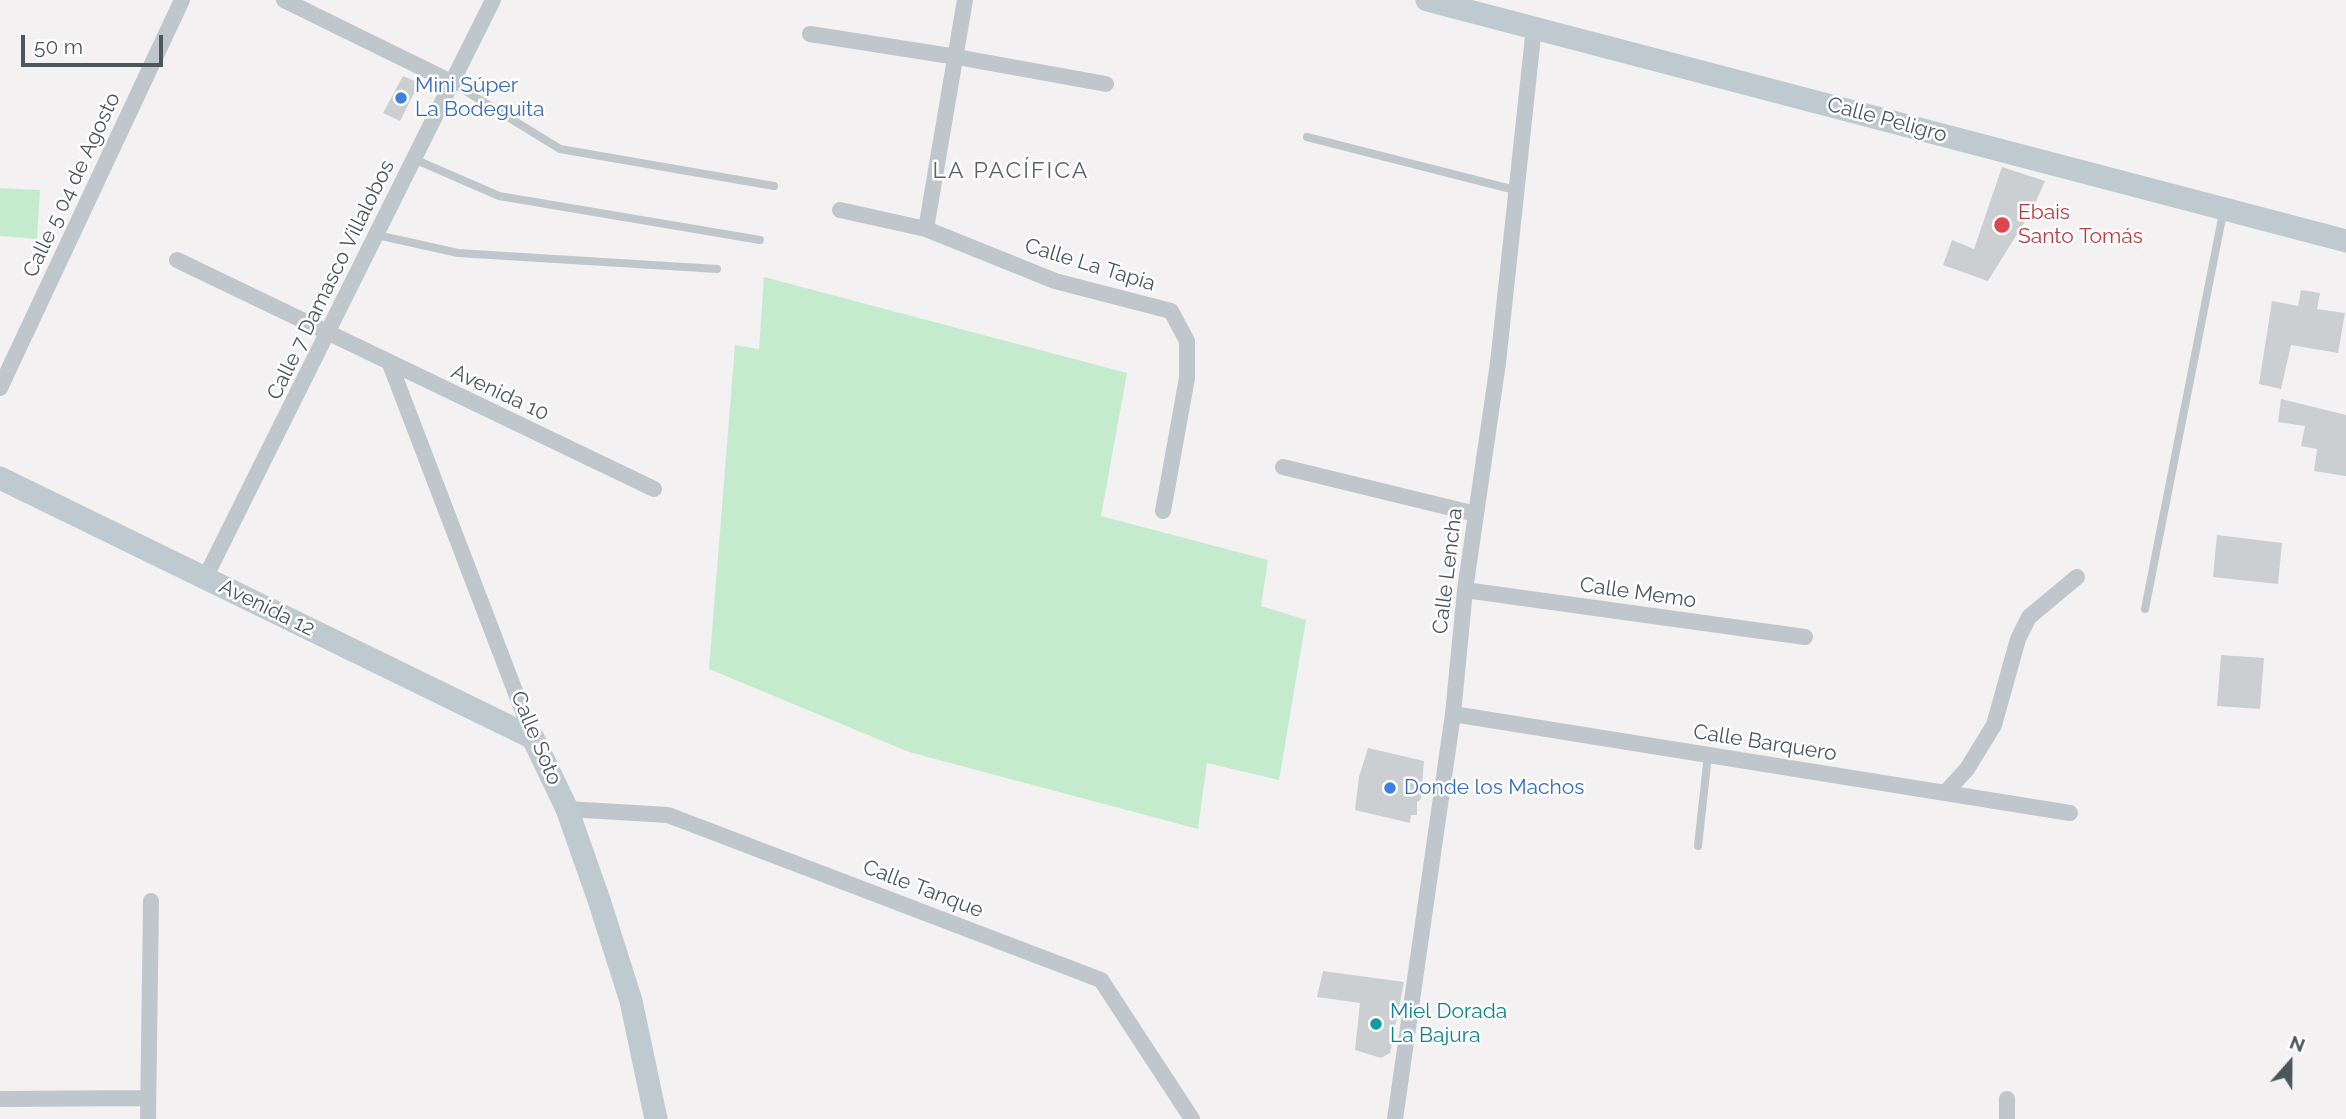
<!DOCTYPE html>
<meta charset="utf-8">
<style>
body{margin:0}
#map{position:relative;width:2346px;height:1119px;overflow:hidden;background:#f3f1f2;font-family:Raleway,sans-serif}
canvas{display:block}
.north{position:absolute;left:2255px;top:1028px;width:70px;height:70px;-webkit-text-stroke:5px #fff;paint-order:stroke;rotate:21deg;font-size:19px;font-weight:700;line-height:28px;text-align:center;color:#4b575c}
.north::after{content:'';display:block;margin:auto;width:24px;height:32px;background:#4b575c;clip-path:polygon(50% 0,100% 100%,50% 72%,0 100%)}
.scale{position:absolute;left:21px;top:35px;width:142px;height:32px;box-sizing:border-box;border:4px solid #4b575c;border-top:0;padding-left:9px;font-size:21px;line-height:24px;white-space:nowrap;color:#4b575c;-webkit-text-stroke:5px #fff;paint-order:stroke}
</style>
<div id="map">
<canvas width="2346" height="1119"></canvas>
<div class="north">N</div>
<div class="scale">50 m</div>
</div>
<script>
const context = document.querySelector('canvas').getContext('2d');
context.lineJoin = 'round';
function paint(path, color) {
  context.fillStyle = color;
  context.fill(path, 'evenodd');
}
function poly(rows) {
  const path = new Path2D();
  for (const r of rows) {
    path.moveTo(r[0], r[1]);
    for (let i = 2; i < r.length; i += 2) path.lineTo(r[i], r[i + 1]);
  }
  return path;
}
function stroke(path, color, width, dash) {
  context.strokeStyle = color;
  context.lineWidth = width;
  context.lineCap = dash ? 'butt' : 'round';
  context.setLineDash(dash || []);
  context.stroke(path);
}
function drawText(font, color, halo, rows, align = 'center') {
  context.font = font + ' Raleway,sans-serif';
  context.lineWidth = 5;
  context.setLineDash([]);
  context.textBaseline = 'middle';
  context.strokeStyle = halo;
  context.fillStyle = color;
  for (const [text, x, y, turn = 0] of rows) {
    context.save();
    context.translate(x, y);
    context.rotate((+turn || 0) * Math.PI / 180);
    context.textAlign = isNaN(turn) ? turn : align;
    if (halo) context.strokeText(text, 0, 0);
    context.fillText(text, 0, 0);
    context.restore();
  }
}
paint(poly([
 [0,188,40,190,37,239,0,236],
 [764,277,1127,373,1101,516,1268,560,1261,606,1306,620,1279,780,1207,763,1198,829,909,752,709,669,735,345,759,349]
]), '#c5ebce');
paint(poly([
 [403,76,419,83,400,121,383,113],
 [2002,167,2045,181,2032,210,1988,281,1943,265,1952,240,1974,249],
 [2301,290,2320,293,2317,309,2345,313,2338,353,2291,345,2281,389,2259,384,2272,301,2298,306],
 [2281,399,2346,415,2346,476,2314,471,2317,449,2301,446,2305,426,2278,422],
 [2217,535,2282,543,2278,584,2213,577],
 [2221,655,2264,658,2260,709,2217,706],
 [1368,748,1424,761,1421,799,1417,802,1417,815,1411,815,1410,823,1355,810,1359,777],
 [1323,971,1404,982,1390,1053,1381,1058,1355,1050,1360,1003,1317,997]
]), '#cccfd2');
stroke(poly([
 [451,82,560,149,774,186],
 [1307,137,1515,190],
 [414,159,499,196,760,240],
 [377,235,458,253,717,269],
 [2145,609,2223,213],
 [1698,846,1708,755]
]), '#bfc7cc', 8);
stroke(poly([
 [284,0,451,82],
 [810,34,957,57,1106,84],
 [840,210,926,229,1055,281,1171,311,1187,341,1187,378,1163,511],
 [926,229,965,0],
 [177,260,654,489],
 [390,364,533,738],
 [0,388,182,0],
 [1283,467,1476,514],
 [205,578,493,0],
 [1465,590,1805,637],
 [1453,714,2070,813],
 [1945,793,1967,769,1994,725,2018,639,2029,617,2077,577],
 [567,809,668,815,1101,980,1192,1119],
 [0,1099,148,1098],
 [148,1119,151,901],
 [1395,1119,1453,714,1465,590,1498,363,1534,27],
 [2007,1119,2007,1099]
]), '#bfc7cc', 16);
stroke(poly([
 [1427,0,2346,241],
 [0,478,533,738,567,809,599,900,631,1001,656,1119]
]), '#bfcad0', 23);
for (const [x, y, r, color] of [
 [401,98,7,"#3f7fe0"],
 [2002,225,9,"#e0444e"],
 [1390,788,7,"#3f7fe0"],
 [1376,1024,7,"#0f9aa8"]
]) {
  const dot = new Path2D();
  dot.arc(x, y, r, 0, 2 * Math.PI);
  context.fillStyle = color;
  context.fill(dot);
  stroke(dot, '#fff', 2.5);
}
drawText('21px', '#366cbe', '#fff', [
 ["Mini Súper",415,86],
 ["La Bodeguita",415,110],
 ["Donde los Machos",1404,788]
], 'left');
drawText('21px', '#4b575c', '#fff', [
 ["Calle Peligro",1887,120,15],
 ["Calle 5 04 de Agosto",72,185,-65],
 ["Calle La Tapia",1090,265,17],
 ["Calle 7 Damasco Villalobos",331,280,-64],
 ["Avenida 10",500,393,25],
 ["Calle Lencha",1448,571,-83],
 ["Calle Memo",1638,593,8],
 ["Avenida 12",267,608,26],
 ["Calle Soto",536,738,67],
 ["Calle Barquero",1765,743,9],
 ["Calle Tanque",923,889,21]
]);
drawText('21px', '#be3a42', '#fff', [
 ["Ebais",2018,213],
 ["Santo Tomás",2018,237]
], 'left');
drawText('21px', '#0d838f', '#fff', [
 ["Miel Dorada",1390,1012],
 ["La Bajura",1390,1036]
], 'left');
context.letterSpacing = '2px';
drawText('23px', '#5e6365', '#fff', [
 ["LA PACÍFICA",1011,171]
]);
context.letterSpacing = '0px';
</script>
